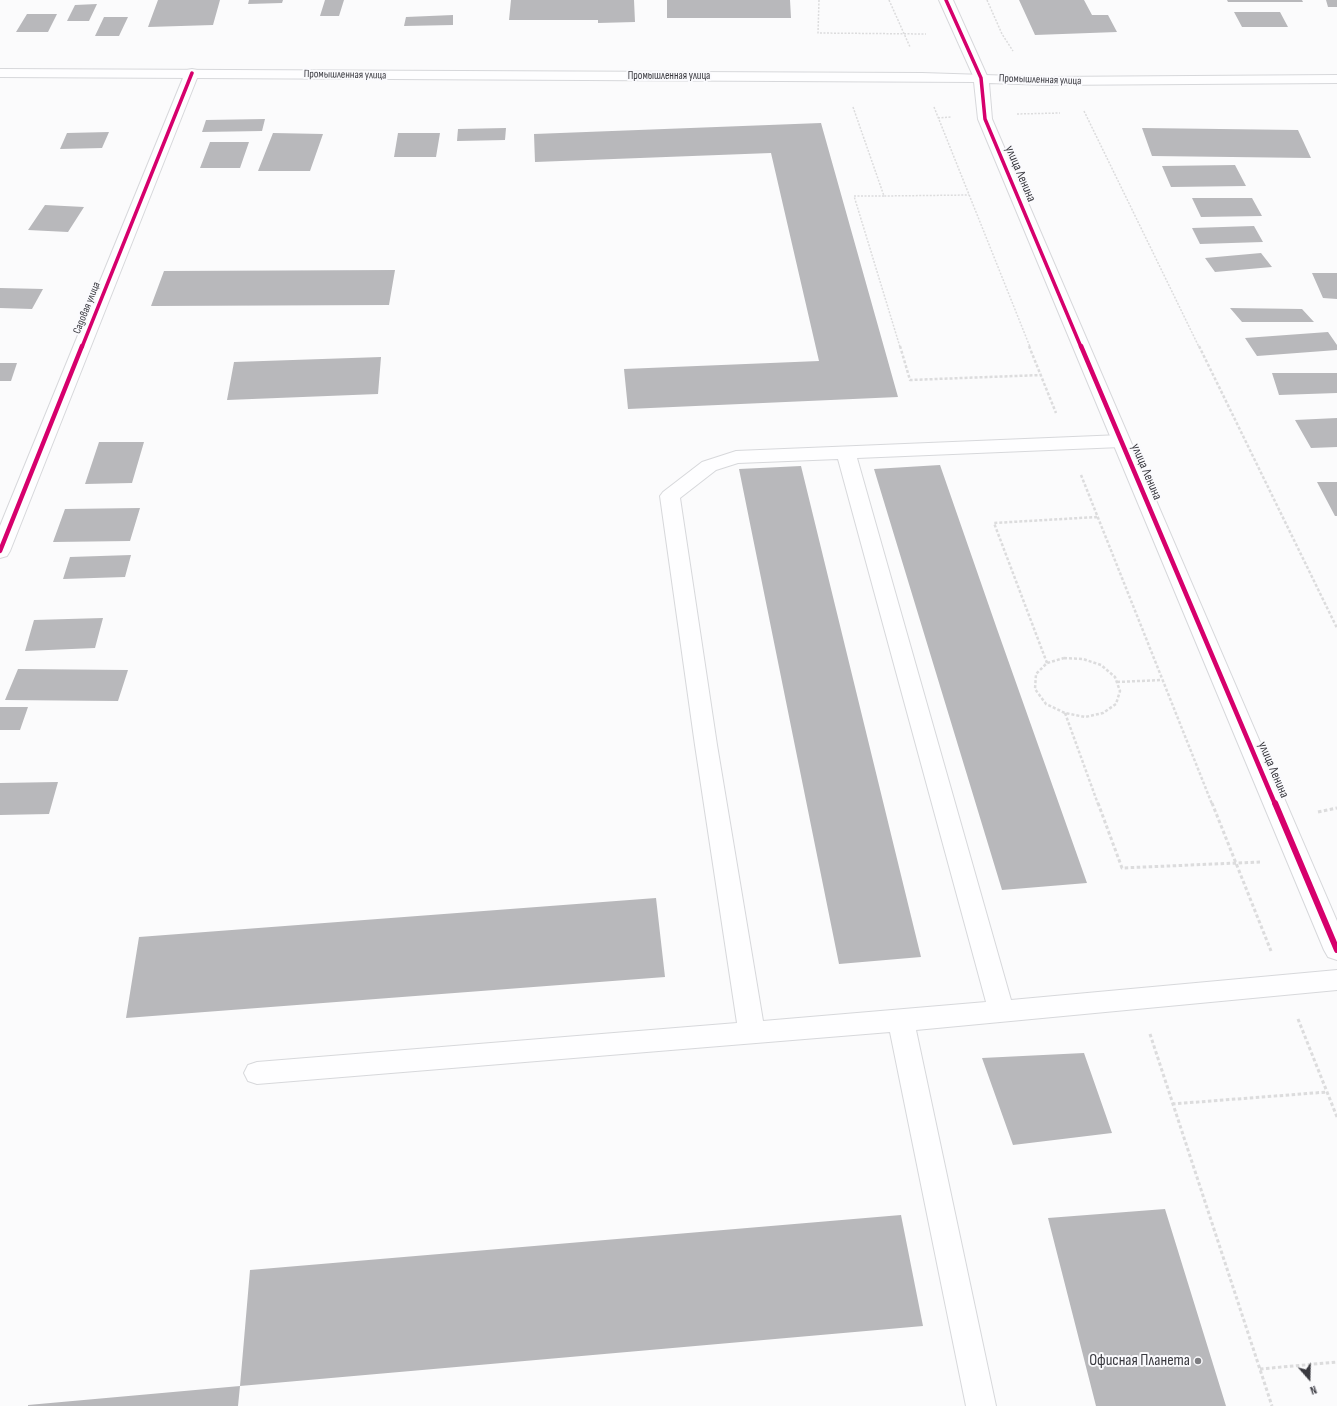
<!DOCTYPE html>
<meta charset="utf-8">
<style>
body{margin:0}
#map{position:relative;width:1337px;height:1406px;overflow:hidden;background:#fbfbfc;font-family:"Sofia Sans Condensed",sans-serif}
canvas{display:block}
.north{position:absolute;left:1289px;top:1358px;width:40px;height:40px;-webkit-text-stroke:3px #fafafd;paint-order:stroke;rotate:160deg;font-size:11px;font-weight:700;line-height:16px;text-align:center;color:#3a3a40}
.north::after{content:'';display:block;margin:auto;width:14px;height:18px;background:#3a3a40;clip-path:polygon(50% 0,100% 100%,50% 72%,0 100%)}
</style>
<div id="map">
<canvas width="1337" height="1406"></canvas>
<div class="north">N</div>
</div>
<script>
const context = document.querySelector('canvas').getContext('2d');
context.lineJoin = 'round';
function paint(path, color) {
  context.fillStyle = color;
  context.fill(path, 'evenodd');
}
function poly(rows) {
  const path = new Path2D();
  for (const r of rows) {
    path.moveTo(r[0], r[1]);
    for (let i = 2; i < r.length; i += 2) path.lineTo(r[i], r[i + 1]);
  }
  return path;
}
function stroke(path, color, width, dash) {
  context.strokeStyle = color;
  context.lineWidth = width;
  context.lineCap = dash ? 'butt' : 'round';
  context.setLineDash(dash || []);
  context.stroke(path);
}
function drawText(font, color, halo, rows, align = 'center') {
  context.font = font + ' "Sofia Sans Condensed",sans-serif';
  context.lineWidth = 4;
  context.setLineDash([]);
  context.textBaseline = 'middle';
  context.strokeStyle = halo;
  context.fillStyle = color;
  for (const [text, x, y, turn = 0] of rows) {
    context.save();
    context.translate(x, y);
    context.rotate((+turn || 0) * Math.PI / 180);
    context.textAlign = isNaN(turn) ? turn : align;
    if (halo) context.strokeText(text, 0, 0);
    context.fillText(text, 0, 0);
    context.restore();
  }
}
paint(poly([
 [158,0,220,0,213,25,148,27],
 [249,0,283,0,282,3,248,4],
 [325,0,344,0,339,16,320,16],
 [511,0,634,0,635,22,598,23,598,20,509,20],
 [667,0,790,0,791,18,667,18],
 [1019,0,1084,0,1092,15,1108,15,1117,32,1035,35],
 [1227,0,1302,0,1303,2,1228,2],
 [1326,0,1337,0,1337,7,1328,7],
 [97,4,89,21,67,21,75,5],
 [1234,12,1280,12,1288,27,1242,27],
 [27,14,57,14,48,32,16,32],
 [453,15,453,25,404,26,406,17],
 [104,17,128,17,119,36,95,36],
 [265,119,262,131,202,132,206,120],
 [821,123,898,397,628,409,624,369,819,361,771,153,535,162,534,134],
 [506,128,505,140,457,141,458,129],
 [1142,128,1298,130,1311,158,1152,156],
 [109,132,102,148,60,149,67,133],
 [273,133,323,134,310,171,258,171],
 [398,133,440,133,436,157,394,157],
 [210,142,249,142,240,168,200,168],
 [1235,165,1246,186,1171,187,1162,166],
 [1192,198,1252,198,1262,216,1201,217],
 [45,205,84,207,68,232,28,230],
 [1254,226,1263,242,1200,244,1192,228],
 [1261,253,1272,267,1215,272,1205,258],
 [395,270,389,305,151,306,164,271],
 [1312,273,1337,273,1337,299,1323,298],
 [0,288,43,289,32,309,0,308],
 [1230,308,1302,309,1314,322,1242,322],
 [1328,332,1337,345,1337,350,1257,356,1245,338],
 [381,357,378,394,227,400,234,362],
 [0,363,17,363,11,381,0,381],
 [1272,373,1337,373,1337,393,1279,395],
 [1337,418,1337,447,1311,448,1295,420],
 [99,442,144,442,132,483,85,484],
 [940,465,997,629,1087,883,1002,890,874,469],
 [801,466,921,957,839,964,739,469],
 [1317,482,1337,482,1337,516,1335,516],
 [140,508,130,541,53,542,65,509],
 [131,555,125,577,63,579,70,557],
 [103,618,95,648,25,651,34,620],
 [18,669,128,670,118,701,5,700],
 [0,707,28,707,20,730,0,730],
 [58,782,49,814,0,815,0,783],
 [656,898,665,977,126,1018,139,937],
 [1084,1053,1112,1133,1013,1145,982,1058],
 [1165,1209,1226,1406,1096,1406,1048,1218],
 [901,1215,923,1326,240,1386,250,1270],
 [240,1386,238,1406,28,1406,28,1405]
]), '#b8b8bb');
const lane = poly([
 [1121,435,1128,437,1130,441,1128,445,1121,447,857,458,1011,1000,1337,970,1337,990,916,1030,996,1406,966,1406,890,1032,257,1084,248,1081,244,1073,248,1065,257,1062,737,1023,695,745,660,496,663,492,702,462,736,451,1121,435],
 [838,459,986,1002,763,1021,717,745,680,498,716,470,738,463,838,459]
]);
const street = poly([
 [939,0,953,0,988,78,986,81,981,82,976,81,974,78,939,0],
 [192,69,197,70,199,73,10,551,7,556,0,558,0,526,185,73,187,70,192,69]
]);
const secondary = poly([
 [0,69,922,73,1047,77,1337,75,1337,83,1047,85,989,83,992,119,1337,921,1337,960,1328,957,1324,950,978,119,974,82,0,77,0,69]
]);
stroke(lane, '#d7d8db', 2);
stroke(street, '#d7d8db', 2);
stroke(secondary, '#d7d8db', 2);
stroke(poly([
 [819,0,818,33,926,34],
 [889,0,910,47],
 [987,0,1002,34,1013,51],
 [853,107,884,196,969,195],
 [934,107,1030,347],
 [1084,111,1199,347],
 [1017,114,1060,113],
 [938,118,952,117],
 [884,196,854,196,900,347]
]), '#dcdcdd', 1.5, [2, 1.5]);
stroke(poly([
 [900,346,910,380,1041,375],
 [1029,346,1056,413],
 [1199,346,1337,628],
 [1081,475,1212,804],
 [1064,658,1083,659,1101,665,1115,677,1120,691,1116,704,1103,713,1085,717,1065,713,1046,704,1035,689,1036,674,1047,663,1064,658],
 [1047,663,994,523,1097,517],
 [1117,682,1162,680],
 [1065,713,1098,804]
]), '#dcdcdd', 2.5, [3, 2]);
stroke(poly([
 [1098,803,1122,868,1260,862],
 [1212,803,1271,951],
 [1318,812,1337,808],
 [1298,1019,1337,1117],
 [1150,1034,1272,1406],
 [1172,1104,1327,1092],
 [1260,1369,1337,1362]
]), '#dcdcdd', 3, [3.5, 2.5]);
paint(lane, '#fefeff');
paint(street, '#fefeff');
paint(secondary, '#fefeff');
stroke(poly([
 [946,0,981,78,985,119,1081,347],
 [82,347,192,73]
]), '#d6006c', 3.5);
stroke(poly([
 [1081,346,1275,804],
 [0,551,82,346]
]), '#d6006c', 4.5);
stroke(poly([
 [1275,803,1337,950]
]), '#d6006c', 6);
for (const [x, y, r, color] of [
 [1198,1361,4,"#7e7e82"]
]) {
  const dot = new Path2D();
  dot.arc(x, y, r, 0, 2 * Math.PI);
  context.fillStyle = color;
  context.fill(dot);
  stroke(dot, '#fafafd', 1.5);
}
drawText('11px', '#3a3a40', '#fafafd', [
 ["Промышленная улица",345,75,1],
 ["Промышленная улица",669,76],
 ["Промышленная улица",1040,80,2],
 ["Садовая улица",87,308,-68]
]);
drawText('13px', '#3a3a40', '#fafafd', [
 ["улица Ленина",1020,174,67],
 ["улица Ленина",1146,472,67],
 ["улица Ленина",1273,770,67]
]);
drawText('16px', '#3a3a40', '#fafafd', [
 ["Офисная Планета",1190,1361]
], 'right');
</script>
